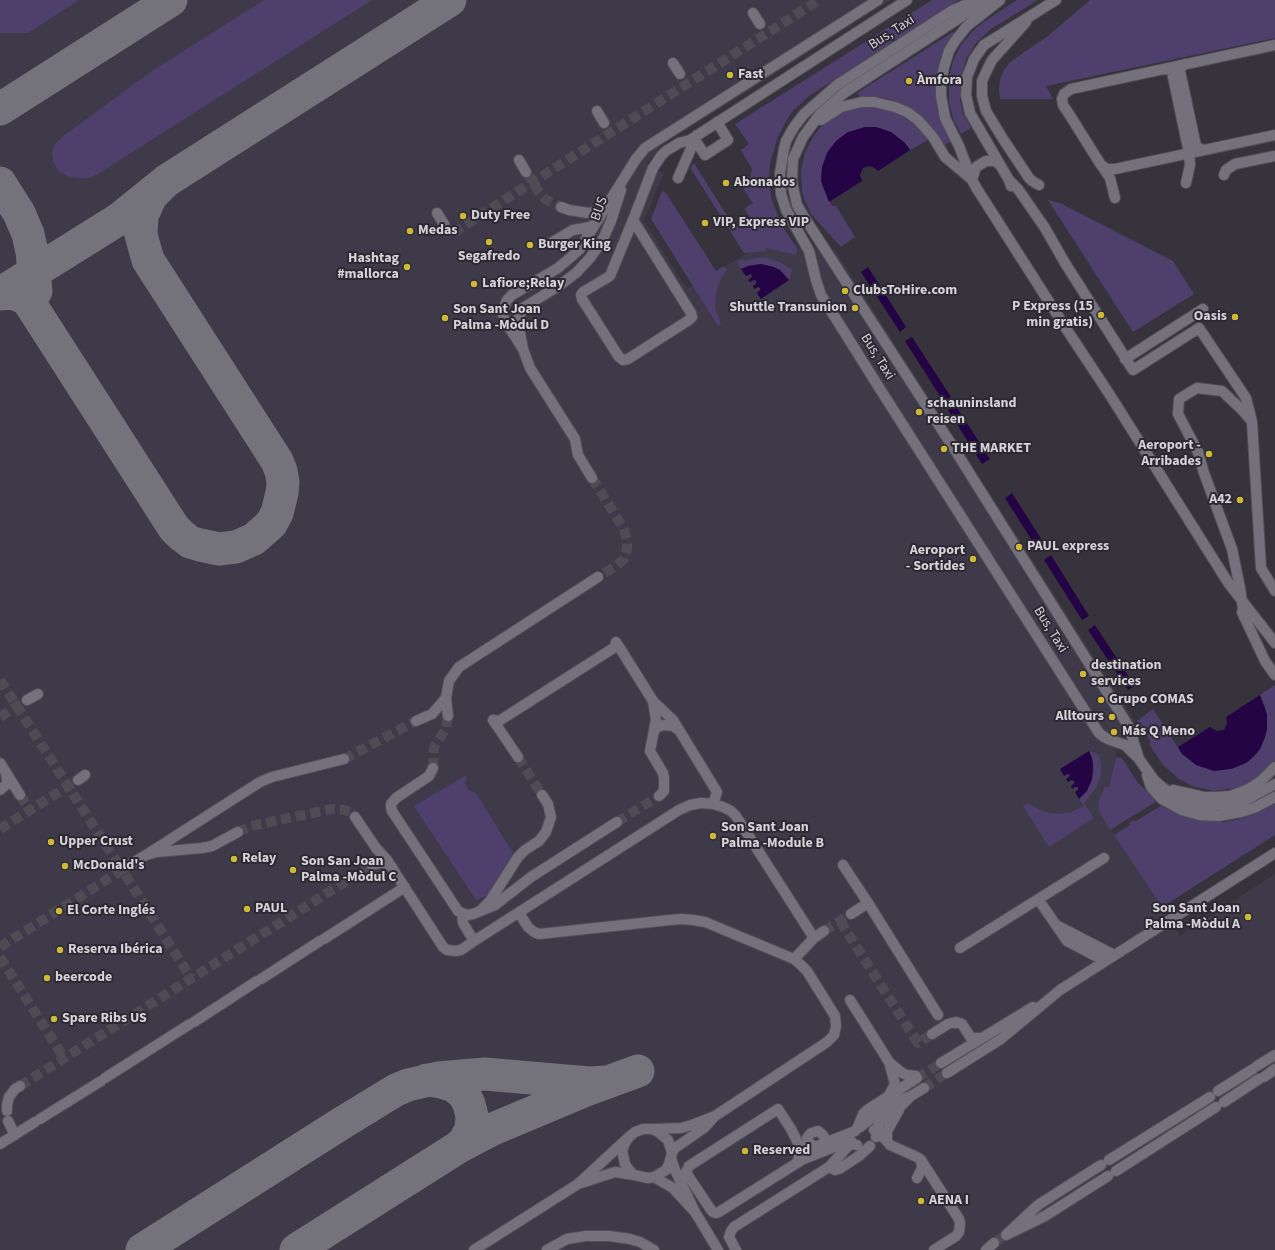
<!DOCTYPE html>
<meta charset="utf-8">
<style>
body{margin:0}
canvas{display:block;background:#36333c}
</style>
<canvas width="1275" height="1250"></canvas>
<script>
const context = document.querySelector('canvas').getContext('2d');
context.lineJoin = 'round';
function paint(path, color) {
  context.fillStyle = color;
  context.fill(path, 'evenodd');
}
function poly(rows) {
  const path = new Path2D();
  for (const r of rows) {
    path.moveTo(r[0], r[1]);
    for (let i = 2; i < r.length; i += 2) path.lineTo(r[i], r[i + 1]);
  }
  return path;
}
function stroke(path, color, width, dash) {
  context.strokeStyle = color;
  context.lineWidth = width;
  context.lineCap = dash ? 'butt' : 'round';
  context.setLineDash(dash || []);
  context.stroke(path);
}
function drawText(font, color, halo, rows, align = 'center') {
  context.font = font + ' "Source Sans 3",sans-serif';
  context.lineWidth = 4;
  context.setLineDash([]);
  context.textBaseline = 'middle';
  context.strokeStyle = halo;
  context.fillStyle = color;
  for (const [text, x, y, turn = 0] of rows) {
    context.save();
    context.translate(x, y);
    context.rotate((+turn || 0) * Math.PI / 180);
    context.textAlign = isNaN(turn) ? turn : align;
    if (halo) context.strokeText(text, 0, 0);
    context.fillText(text, 0, 0);
    context.restore();
  }
}
paint(poly([
 [0,0,891,0,661,146,646,165,664,173,643,223,646,224,687,289,782,233,792,249,835,250,1134,720,1118,748,1102,816,1180,936,1275,874,1275,1250,0,1250]
]), '#3e3a49');
paint(poly([
 [0,0,79,0,28,33,0,33],
 [264,0,372,0,101,172,90,178,78,178,67,176,58,170,53,162,52,153,55,144,62,137,149,73],
 [932,0,958,0,809,96,792,112,785,123,777,139,770,164,769,179,771,197,776,211,782,226,797,248,796,255,766,248,766,251,744,253,691,169,691,167,694,163,734,227,750,217,744,209,753,203,742,187,750,179,752,169,741,150,749,144,735,124],
 [1017,0,1038,0,991,29,976,43,966,59,960,82,960,100,963,114,971,128,961,134,953,118,949,102,949,78,953,61,961,45,972,32,982,23],
 [1090,0,1275,0,1275,38,1046,86,1053,99,1000,99,999,90,1000,80,1004,70,1010,62,1048,36],
 [953,32,955,34,942,58,936,83,937,110,944,128,952,141,943,146,928,123,910,107,890,99,879,97,860,97,857,93],
 [860,107,881,108,900,114,915,124,928,140,910,150,905,143,891,132,876,127,830,148,822,167,821,181,823,188,832,206,836,206,855,237,841,247,811,214,805,201,802,191,801,170,805,152,815,134,819,129,827,121,844,111],
 [662,191,666,193,716,271,724,266,727,270,721,278,716,292,715,307,721,324,718,326,651,219],
 [1048,200,1060,203,1173,261,1194,294,1133,332],
 [761,257,768,258,780,262,792,270,789,280,780,270,761,264,748,266,741,269,737,262,743,259,744,261],
 [1275,685,1275,761,1271,766,1252,782,1240,787,1214,791,1192,786,1179,779,1163,765,1149,744,1151,742,1137,721,1153,709,1182,754,1231,769,1246,763,1256,755,1263,743,1265,737,1267,720,1265,707,1260,695],
 [1089,751,1098,754,1101,764,1101,776,1097,787,1084,803,1094,818,1049,847,1023,806,1028,803,1042,811,1055,814,1069,813,1084,806,1079,799,1090,785,1094,772,1092,758],
 [1116,757,1122,758,1138,783,1157,801,1110,830,1100,813,1098,805,1099,800,1105,786,1109,787],
 [465,776,467,778,465,784,468,790,476,793,513,853,489,895,476,900,414,806],
 [1275,804,1275,835,1162,907,1114,835,1130,825,1129,823,1133,820,1136,821,1162,805,1174,812,1189,817,1206,821,1223,822,1240,819,1257,813]
]), '#4f3f6d');
paint(poly([
 [865,127,876,127,891,132,905,143,910,150,878,171,873,167,869,166,863,168,860,175,862,181,829,202,821,181,822,167,827,153,835,142,841,137,848,132],
 [761,264,774,267,780,270,789,280,761,299,757,293,760,290,760,288,758,287,754,289,753,286,756,284,756,281,754,280,750,282,748,280,752,277,751,274,746,276,741,269,748,266],
 [868,267,906,327,900,332,861,272],
 [912,337,951,397,943,401,905,341],
 [956,406,990,459,982,464,948,410],
 [1012,493,1045,545,1038,550,1005,498],
 [1051,555,1089,616,1082,620,1044,560],
 [1095,625,1135,686,1128,690,1088,630],
 [1260,695,1267,714,1267,729,1265,737,1260,749,1251,759,1246,763,1231,769,1214,771,1196,765,1182,754,1178,747,1210,727,1217,731,1224,730,1227,723,1226,717],
 [1089,751,1092,758,1093,765,1092,779,1087,791,1079,799,1075,792,1078,790,1078,787,1075,787,1072,789,1071,786,1074,784,1074,781,1072,780,1068,782,1066,779,1069,777,1070,775,1067,774,1064,776,1060,769]
]), '#240445');
stroke(poly([
 [0,109,171,0],
 [0,183,19,213,28,234,32,252,36,291],
 [7,289,119,219,166,181,450,0],
 [0,294,13,293,27,299,174,528,181,535,190,542,200,545,219,549,236,547,254,539,271,524,277,513,282,493,283,482,281,471,277,461,148,260,141,235,142,216,151,196,166,181],
 [427,1080,441,1082,454,1086,464,1094,469,1104,472,1116,471,1129,464,1142,457,1148],
 [142,1250,342,1123,396,1090,408,1085,438,1078,485,1074,589,1083,608,1082],
 [296,1250,457,1148,493,1129,586,1090,638,1071]
]), '#74727a', 33);
stroke(poly([
 [526,172,539,192,545,199,561,207],
 [444,224,451,234,819,0],
 [592,478,624,529,627,540,627,549,624,559,616,566,598,577],
 [0,680,122,870,127,867],
 [0,717,22,703],
 [518,757,542,795],
 [344,759,416,721],
 [433,768,434,747,446,729,448,716],
 [20,795,30,810],
 [617,822,659,796],
 [0,829,73,783],
 [238,832,251,826,332,809,345,810,352,813,355,817],
 [840,921,918,1043,932,1034],
 [824,931,851,914],
 [0,947,122,870,191,978],
 [0,957,64,1058],
 [917,1078,941,1063],
 [20,1086,372,865],
 [924,1088,947,1073],
 [994,1243,1003,1237]
]), '#4e4b54', 10, [10, 5]);
const minor = poly([
 [977,0,953,10,837,85,804,114,794,127,786,141,784,149,780,173,781,194,786,210,809,251,816,280,821,295,880,389,1099,733,1104,737,1110,740,1125,745,1136,756],
 [987,0,844,93,820,114,803,137,793,159,792,182,797,205,804,217,953,447,1129,727,1139,759,1154,780,1163,788,1187,802,1200,805,1214,806,1239,803,1250,798,1275,784],
 [1000,0,967,26,955,41,949,51,944,67,941,84,941,96,945,118,959,146,972,180,977,189,1067,330,1108,392,1229,584,1275,643],
 [753,13,760,24],
 [1026,22,992,60,988,68,982,81,982,96,986,111,1003,139,1029,178,1032,181,1039,185],
 [1275,45,1071,89,1064,94,1062,99,1063,105,1069,114,1101,165,1107,169,1115,169,1275,135],
 [673,63,680,74],
 [1185,64,1181,67,1180,71,1196,146,1202,150],
 [1165,69,1171,70,1172,72,1189,153,1190,165,1186,183],
 [597,111,604,123],
 [821,120,841,107,862,102,874,102,895,107,907,112,918,120,933,137,945,157,970,178],
 [695,140,705,155,728,140,717,122],
 [519,160,526,172],
 [1102,166,1110,178,1115,198],
 [1224,175,1226,170,1235,164,1275,156],
 [678,178,697,135],
 [972,180,976,167,986,161,995,161,1001,166],
 [1009,180,1018,189,1045,228,1065,263,1133,370,1199,328,1246,398,1252,422,1261,568,1275,591],
 [1011,186,1009,180,970,113,966,95,967,77,974,59,984,45,1056,0],
 [561,207,569,210,588,213,596,212,605,208],
 [437,213,444,224],
 [633,220,691,313,692,317,689,320,628,359,623,360,619,357,582,299,581,295,583,292,610,276,633,220],
 [633,220,653,168,661,156,666,151,679,143,690,140,907,0],
 [551,243,573,230,590,227,595,224],
 [523,349,505,321,502,312,507,300,512,295,558,268,579,250,636,159,645,148,878,0],
 [1125,359,1203,309],
 [592,478,578,455,575,439,530,368,523,349,518,323,519,317,523,308,560,285,576,273,590,258,602,241,611,221,621,190],
 [1242,612,1265,661,1275,675],
 [1244,617,1240,588,1232,549,1204,473,1198,452,1178,414,1179,399,1197,388,1222,391,1243,411,1250,419],
 [616,642,653,701,673,720,717,792,713,804],
 [27,700,38,694],
 [653,701,656,720,650,751,663,773,664,778,664,791,659,796],
 [448,716,446,698,449,681,459,667,598,577],
 [493,720,499,721,612,649,615,646,616,642],
 [493,720,518,757],
 [416,721,432,714,446,698],
 [654,732,656,728,663,725,673,726,679,730],
 [0,763,20,795],
 [433,768,429,776,396,798,391,804,391,807,392,811,458,911,462,913,468,915,473,914,495,905,531,877,617,822],
 [1147,775,1151,787,1162,799,1182,810,1199,815,1218,816,1241,812,1254,808,1275,797],
 [78,780,85,775],
 [0,790,6,785,7,782,6,772],
 [1173,790,1204,797,1217,797,1230,796,1244,791,1252,787,1262,780,1275,767],
 [355,817,376,848,387,860,443,947,447,950,456,951,461,950,474,941,463,923,462,913],
 [146,855,260,782,272,777,344,759],
 [131,864,146,855,157,852,202,848,212,846,238,832],
 [372,865,380,863,386,863,392,867],
 [843,865,868,903],
 [1038,899,1067,941,1105,961],
 [483,908,490,901,518,857,525,850,539,841,546,832,551,817,548,804,542,795],
 [519,913,528,927,534,932,539,934,670,920,681,919,693,920,705,922,794,959,801,965,807,971,835,1016,836,1026,834,1035,827,1042,818,1048,715,1116],
 [851,914,868,903,938,1015],
 [1056,925,1114,955],
 [324,939,405,887],
 [474,941,679,810,690,805,701,803,713,804,723,807,731,811,736,816,814,938],
 [960,948,1104,858],
 [794,959,814,938,824,931],
 [261,979,320,941],
 [850,1000,889,1062,895,1084,888,1097],
 [194,1022,257,981],
 [932,1034,948,1024,956,1022,962,1024,971,1038,981,1038],
 [889,1062,902,1073,907,1075,916,1076],
 [941,1063,1033,1007],
 [1257,1066,1275,1055],
 [947,1073,1001,1039,1060,990,1275,853],
 [1264,1077,1275,1069],
 [105,1078,190,1024],
 [1218,1091,1253,1069],
 [911,1096,924,1088],
 [1224,1102,1259,1079],
 [7,1111,7,1105,9,1097,15,1089,20,1086],
 [40,1119,101,1081],
 [8,1121,15,1135],
 [860,1127,873,1117,897,1101,911,1096,901,1106,880,1122,878,1126,876,1137],
 [653,1129,681,1128,692,1125,715,1116,704,1128,675,1148,672,1153],
 [857,1129,863,1114,867,1110,917,1078],
 [874,1130,887,1141,890,1145,917,1157,921,1160,922,1168,917,1178],
 [629,1137,625,1143,622,1150,625,1164,629,1170,634,1175,648,1178,654,1177,666,1170,669,1164,672,1153,668,1140,657,1131,651,1129,643,1129,635,1132,629,1137,578,1184,615,1172,634,1175],
 [887,1141,887,1131,899,1110],
 [852,1142,829,1167,835,1170,839,1169,859,1156,870,1146],
 [0,1144,35,1122],
 [800,1147,804,1149,815,1147,855,1131],
 [815,1147,808,1142,807,1138,811,1133,818,1131,822,1134,830,1146,832,1146],
 [921,1160,959,1219,960,1223,959,1232,956,1236,934,1250],
 [1109,1160,1210,1097],
 [797,1163,799,1157,800,1147,791,1129,778,1109,689,1166,686,1172,687,1174,711,1210,713,1212,716,1213,719,1212,797,1163,804,1159,844,1143,857,1145],
 [1101,1165,1038,1205,1006,1235,1045,1216,1108,1176],
 [1116,1171,1216,1107],
 [654,1177,673,1188,695,1212,675,1170,671,1158],
 [695,1212,718,1250],
 [474,1250,578,1184],
 [547,1250,567,1239,586,1236,609,1236,630,1239,640,1242,654,1250],
 [736,1250,729,1237,731,1231,734,1227,829,1167],
 [986,1250,994,1243]
]);
stroke(minor, '#514f56', 12);
stroke(minor, '#74717c', 10);
for (const [x, y, r, color] of [
 [730,75,4,"#cfb837"],
 [909,81,4,"#cfb837"],
 [726,183,4,"#cfb837"],
 [463,216,4,"#cfb837"],
 [705,223,4,"#cfb837"],
 [410,231,4,"#cfb837"],
 [489,242,4,"#cfb837"],
 [530,245,4,"#cfb837"],
 [407,267,4,"#cfb837"],
 [474,284,4,"#cfb837"],
 [845,291,4,"#cfb837"],
 [855,308,4,"#cfb837"],
 [1101,315,4,"#cfb837"],
 [1235,317,4,"#cfb837"],
 [445,318,4,"#cfb837"],
 [919,412,4,"#cfb837"],
 [944,449,4,"#cfb837"],
 [1209,454,4,"#cfb837"],
 [1240,500,4,"#cfb837"],
 [1019,547,4,"#cfb837"],
 [973,559,4,"#cfb837"],
 [1083,674,4,"#cfb837"],
 [1101,700,4,"#cfb837"],
 [1112,717,4,"#cfb837"],
 [1114,732,4,"#cfb837"],
 [713,836,4,"#cfb837"],
 [51,842,4,"#cfb837"],
 [234,859,4,"#cfb837"],
 [65,866,4,"#cfb837"],
 [293,870,4,"#cfb837"],
 [247,909,4,"#cfb837"],
 [59,911,4,"#cfb837"],
 [1248,917,4,"#cfb837"],
 [60,950,4,"#cfb837"],
 [47,978,4,"#cfb837"],
 [54,1019,4,"#cfb837"],
 [745,1151,4,"#cfb837"],
 [921,1201,4,"#cfb837"]
]) {
  const dot = new Path2D();
  dot.arc(x, y, r, 0, 2 * Math.PI);
  context.fillStyle = color;
  context.fill(dot);
  stroke(dot, '#2c2932', 1.5);
}
drawText('14px', '#d5d3d9', '#2c2932', [
 ["Bus, Taxi",892,33,-33],
 ["BUS",600,209,-70],
 ["Bus, Taxi",877,357,58],
 ["Bus, Taxi",1050,630,58]
]);
drawText('bold 14px', '#d5d3d9', '#2c2932', [
 ["Fast",738,75],
 ["Àmfora",917,81],
 ["Abonados",734,183],
 ["Duty Free",471,216],
 ["VIP, Express VIP",713,223],
 ["Medas",418,231],
 ["Burger King",538,245],
 ["Segafredo",489,257,"center"],
 ["Hashtag",399,259,"right"],
 ["#mallorca",399,275,"right"],
 ["Lafiore;Relay",482,284],
 ["ClubsToHire.com",853,291],
 ["P Express (15",1093,307,"right"],
 ["min gratis)",1093,323,"right"],
 ["Shuttle Transunion",847,308,"right"],
 ["Son Sant Joan",453,310],
 ["Palma -Mòdul D",453,326],
 ["Oasis",1227,317,"right"],
 ["schauninsland",927,404],
 ["reisen",927,420],
 ["Aeroport -",1201,446,"right"],
 ["Arribades",1201,462,"right"],
 ["THE MARKET",952,449],
 ["A42",1232,500,"right"],
 ["PAUL express",1027,547],
 ["Aeroport",965,551,"right"],
 ["- Sortides",965,567,"right"],
 ["destination",1091,666],
 ["services",1091,682],
 ["Grupo COMAS",1109,700],
 ["Alltours",1104,717,"right"],
 ["Más Q Meno",1122,732],
 ["Son Sant Joan",721,828],
 ["Palma -Module B",721,844],
 ["Upper Crust",59,842],
 ["Relay",242,859],
 ["Son San Joan",301,862],
 ["Palma -Mòdul C",301,878],
 ["McDonald's",73,866],
 ["PAUL",255,909],
 ["Son Sant Joan",1240,909,"right"],
 ["Palma -Mòdul A",1240,925,"right"],
 ["El Corte Inglés",67,911],
 ["Reserva Ibérica",68,950],
 ["beercode",55,978],
 ["Spare Ribs US",62,1019],
 ["Reserved",753,1151],
 ["AENA I",929,1201]
], 'left');
</script>
